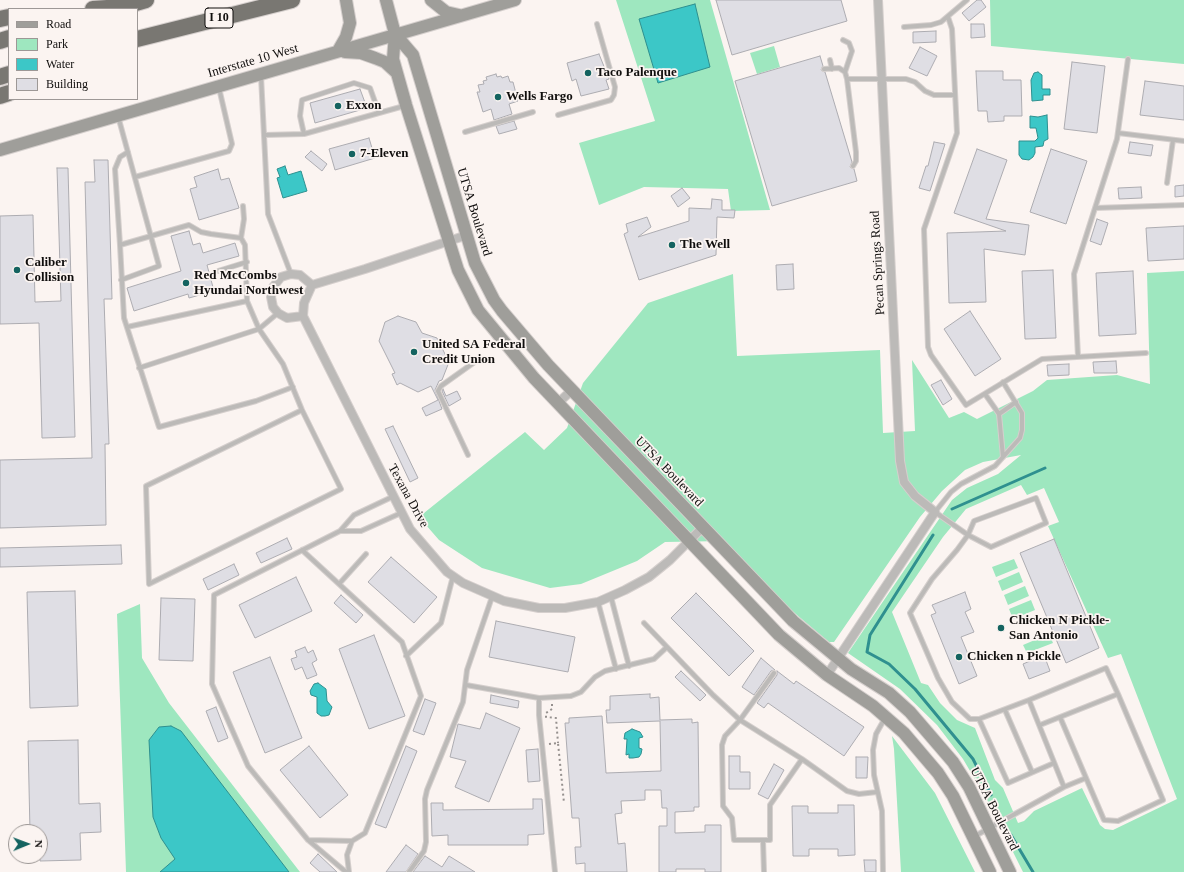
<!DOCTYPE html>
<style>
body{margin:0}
#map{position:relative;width:1184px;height:872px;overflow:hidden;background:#fbf4f1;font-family:Georgia,serif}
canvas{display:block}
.legend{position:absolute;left:8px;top:8px;width:130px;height:92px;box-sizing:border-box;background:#fbf4f1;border:1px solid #9d9896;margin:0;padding:5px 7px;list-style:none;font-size:12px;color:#100e0d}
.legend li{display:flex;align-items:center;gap:8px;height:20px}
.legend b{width:20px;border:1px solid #9d9896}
.north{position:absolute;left:8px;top:824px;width:40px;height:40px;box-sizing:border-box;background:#fbf4f1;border:1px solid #9d9896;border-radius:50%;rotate:89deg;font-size:11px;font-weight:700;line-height:16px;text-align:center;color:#100e0d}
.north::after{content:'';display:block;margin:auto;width:14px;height:18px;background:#146360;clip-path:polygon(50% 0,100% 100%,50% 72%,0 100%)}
</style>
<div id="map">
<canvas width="1184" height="872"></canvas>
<ul class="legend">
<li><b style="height:5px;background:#9f9e9a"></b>Road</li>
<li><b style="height:11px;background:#9ee7bf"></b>Park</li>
<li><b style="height:11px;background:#3cc7c7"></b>Water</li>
<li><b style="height:11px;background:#dfdee4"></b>Building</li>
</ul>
<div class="north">N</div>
</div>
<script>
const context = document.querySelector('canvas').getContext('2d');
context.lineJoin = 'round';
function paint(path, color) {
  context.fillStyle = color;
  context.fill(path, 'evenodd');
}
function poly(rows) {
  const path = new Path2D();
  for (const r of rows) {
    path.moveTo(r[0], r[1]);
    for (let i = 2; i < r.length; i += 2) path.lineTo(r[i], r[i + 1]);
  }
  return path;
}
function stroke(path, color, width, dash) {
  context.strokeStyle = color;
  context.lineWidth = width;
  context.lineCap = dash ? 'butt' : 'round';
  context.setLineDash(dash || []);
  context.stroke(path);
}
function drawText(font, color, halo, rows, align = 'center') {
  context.font = font + ' Georgia,serif';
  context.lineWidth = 3.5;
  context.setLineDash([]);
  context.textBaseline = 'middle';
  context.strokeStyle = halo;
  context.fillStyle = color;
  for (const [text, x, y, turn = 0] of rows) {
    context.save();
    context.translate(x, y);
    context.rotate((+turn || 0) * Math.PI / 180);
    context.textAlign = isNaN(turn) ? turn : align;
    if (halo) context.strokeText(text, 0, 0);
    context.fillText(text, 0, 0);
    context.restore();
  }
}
paint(poly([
 [616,0,710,0,770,210,731,211,728,189,644,187,599,205,579,143,655,121],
 [990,0,1184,0,1184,64,991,46],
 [774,46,780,67,757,74,750,53],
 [1184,271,1184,872,1023,872,986,798,963,759,937,725,900,689,848,653,952,500,967,488,998,474,1021,455,983,462,965,470,942,491,920,517,834,642,829,642,791,610,724,541,665,542,637,561,581,584,550,588,482,568,439,540,419,517,525,432,544,450,567,428,583,383,648,303,733,274,737,356,880,350,883,433,915,431,912,360,949,418,964,412,977,419,1033,391,1047,380,1117,375,1150,384,1147,273],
 [1021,485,1027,495,1044,488,1059,522,1048,526,1108,658,1121,654,1177,799,1113,830,1105,829,1100,825,1082,788,1034,811,1024,821,1018,823,1003,788,995,780,975,728,957,720,940,703,928,685,921,683,892,612,943,537,966,509],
 [1014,559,1018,568,996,577,992,567],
 [1019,572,1023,582,1002,591,998,581],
 [1025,586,1029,596,1008,605,1004,595],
 [1031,600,1035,610,1013,619,1009,609],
 [140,604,142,658,169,703,300,872,126,872,117,614],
 [1049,634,1053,643,1027,653,1023,645],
 [892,736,935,793,975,872,901,872,894,749]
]), '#9ee7bf');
const water = poly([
 [695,4,710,67,658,83,639,19,695,4],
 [1038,72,1042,75,1042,89,1050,89,1050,95,1043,95,1043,100,1032,101,1031,80,1034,73,1038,72],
 [1047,115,1048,139,1044,141,1043,146,1035,147,1035,153,1033,157,1029,160,1022,159,1019,155,1019,141,1035,141,1038,138,1036,128,1030,128,1030,116,1038,117,1047,115],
 [285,166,288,175,301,171,307,191,283,198,277,178,280,177,277,169,285,166],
 [318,683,326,689,327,701,332,707,329,715,325,716,321,716,317,713,317,697,311,695,310,691,314,684,318,683],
 [171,726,181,731,289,872,160,872,175,859,161,838,153,817,149,740,159,727,171,726],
 [632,729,640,732,643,737,639,738,639,748,642,749,641,754,639,757,633,758,629,758,629,754,626,755,627,739,624,739,625,733,632,729]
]);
paint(water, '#3cc7c7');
stroke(water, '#2f908f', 1);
stroke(poly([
 [952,509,1045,468],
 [933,535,870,635,867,652,889,664,915,689,973,759,991,795],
 [1011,835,1033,872]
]), '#2f908f', 3);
const building = poly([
 [716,0,841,0,847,21,732,55,716,0],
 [977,0,981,0,986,7,969,21,962,13,977,0],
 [971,24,984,24,985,37,971,38,971,24],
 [936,31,936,42,913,43,913,32,936,31],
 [920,47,937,56,927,76,909,68,920,47],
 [599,54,609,79,606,80,609,89,581,96,576,79,572,81,567,63,599,54],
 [820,56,823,66,821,70,825,72,852,162,850,167,854,169,857,181,772,206,735,81,820,56],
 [1072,62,1105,66,1097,133,1064,129,1072,62],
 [976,71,1003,71,1003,80,1021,80,1022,116,1004,116,1004,121,988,122,987,111,978,111,976,71],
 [496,74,497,77,501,76,502,78,508,76,510,82,513,82,518,101,509,104,512,114,494,120,491,109,483,112,477,92,480,92,478,85,484,84,483,81,487,80,486,77,496,74],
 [1145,81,1184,86,1184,120,1140,115,1145,81],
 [360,89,367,108,315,123,310,103,360,89],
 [514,121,517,129,499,134,496,126,514,121],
 [369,138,375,158,335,170,329,149,369,138],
 [934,142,945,144,930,191,919,188,926,166,928,166,934,142],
 [1130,142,1153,145,1151,156,1128,153,1130,142],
 [977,149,1007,160,986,219,1029,225,1025,255,984,249,986,302,949,303,947,233,1006,231,954,213,977,149],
 [1051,149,1087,161,1066,224,1030,212,1051,149],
 [311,151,327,164,322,171,305,157,311,151],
 [94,160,108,160,112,299,104,299,109,444,105,444,106,525,0,528,0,460,92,458,85,182,95,182,94,160],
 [57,168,68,168,75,437,42,438,39,323,0,324,0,216,33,215,35,302,61,301,57,168],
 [218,169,221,180,229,178,239,208,199,220,190,189,197,187,194,177,218,169],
 [1184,185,1184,196,1175,197,1175,186,1184,185],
 [1141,187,1142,198,1119,199,1118,188,1141,187],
 [682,188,690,198,678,207,671,196,682,188],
 [712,199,722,200,722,210,735,210,734,218,717,217,716,255,639,280,624,234,628,232,626,224,647,217,651,227,638,237,689,221,689,208,711,209,712,199],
 [1097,219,1108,223,1101,245,1090,241,1097,219],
 [1184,226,1184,259,1148,261,1146,228,1184,226],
 [189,231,193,245,200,243,203,253,235,243,239,256,207,265,214,291,189,298,188,294,134,311,127,288,181,271,171,236,189,231],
 [793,264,794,289,777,290,776,265,793,264],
 [1053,270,1056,338,1025,339,1022,271,1053,270],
 [1133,271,1136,334,1099,336,1096,273,1133,271],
 [970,311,1001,359,975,376,944,329,970,311],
 [398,316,416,322,422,333,437,338,449,362,442,380,439,381,435,390,442,409,426,416,422,408,438,400,431,386,418,392,400,383,397,385,392,374,395,373,379,341,385,322,398,316],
 [1116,361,1117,373,1094,373,1093,362,1116,361],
 [1069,364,1069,375,1048,376,1047,365,1069,364],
 [941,380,952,399,943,405,931,385,941,380],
 [443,389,446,396,457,391,461,399,449,406,442,391,443,389],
 [393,426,418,478,410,482,385,429,393,426],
 [287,538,292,549,261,563,256,553,287,538],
 [1054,539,1099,648,1066,663,1020,553,1054,539],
 [121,545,122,564,0,567,0,548,121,545],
 [391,557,437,597,414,623,368,582,391,557],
 [234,564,239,575,208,590,203,579,234,564],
 [296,577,312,611,255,638,239,605,296,577],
 [75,591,78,706,30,708,27,592,75,591],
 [965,592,971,609,965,612,974,632,961,637,977,676,959,684,931,615,936,613,932,605,965,592],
 [696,593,754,651,729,676,671,618,696,593],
 [341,595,363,615,356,623,334,603,341,595],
 [161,598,195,599,193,661,159,660,161,598],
 [496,621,575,637,568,672,489,657,496,621],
 [374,635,405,716,369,729,339,649,374,635],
 [305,647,308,653,313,650,317,660,312,663,317,675,307,679,302,667,295,670,291,659,297,657,295,651,305,647],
 [1044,655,1050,671,1029,679,1023,664,1044,655],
 [270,657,302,738,265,753,233,672,270,657],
 [761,658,775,670,771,671,754,695,742,687,761,658],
 [681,671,706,695,700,701,675,677,681,671],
 [777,671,794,684,796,681,864,727,844,756,768,703,764,708,757,703,777,675,777,671],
 [650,694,650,698,659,697,660,720,692,719,692,723,698,722,699,807,694,807,694,811,675,812,675,833,705,832,705,825,721,825,721,872,705,872,705,869,676,869,676,872,659,872,659,826,667,826,667,808,662,808,661,790,645,790,645,800,621,801,622,813,615,814,618,844,625,843,627,872,585,872,585,863,576,864,575,847,581,847,579,818,572,818,565,723,569,723,569,718,602,716,606,773,661,771,660,721,607,723,606,710,610,710,610,696,650,694],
 [491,695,519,701,518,708,490,703,491,695],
 [425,699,436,703,424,735,413,731,425,699],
 [216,707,228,738,218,742,206,711,216,707],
 [486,713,520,728,489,802,455,787,466,761,450,757,458,724,480,729,486,713],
 [78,740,79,804,100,803,101,832,80,833,81,860,40,861,40,832,30,832,28,741,78,740],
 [309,746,348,795,320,818,280,770,309,746],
 [406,746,417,751,386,828,375,824,406,746],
 [538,749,540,781,528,782,526,750,538,749],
 [729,756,740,756,740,772,750,772,750,789,729,789,729,756],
 [856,757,868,757,867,778,856,778,856,757],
 [774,764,784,770,768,799,758,794,774,764],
 [533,799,542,799,544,834,528,835,528,845,448,845,448,835,432,836,431,803,443,803,443,810,533,809,533,799],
 [838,805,854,805,855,855,838,856,838,849,809,849,809,856,793,856,792,806,808,806,808,813,838,813,838,805],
 [406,845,418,854,406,872,386,872,406,845],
 [318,854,337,872,320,872,310,863,318,854],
 [425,856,442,867,449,856,475,872,413,872,425,856],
 [864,860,876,860,876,872,865,872,864,860]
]);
paint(building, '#dfdee4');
stroke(building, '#adacb1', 1);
const lane = poly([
 [948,17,952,29,957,133,924,229,928,347,931,355,966,405,1042,359,1146,353],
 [904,27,931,25,941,22,967,0],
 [843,40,849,43,852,51,845,72],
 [830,60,832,69],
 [824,69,839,68,845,72,847,79],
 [261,76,268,214,291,274],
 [558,115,611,100,614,95,615,87,597,24],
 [118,116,159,266,121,280],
 [465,132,533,112],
 [1118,133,1184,141],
 [304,134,300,116,302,100,354,83,370,88,379,113],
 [264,135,304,134,404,106],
 [853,166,856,161,856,152,847,79,906,79,915,82,925,91,934,95,955,95],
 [135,177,229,151,232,144,219,88],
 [1167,183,1173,140],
 [243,206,244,219,241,238,245,245,247,301,259,329,283,364,302,410,341,489,149,584,146,486,302,410],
 [1095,208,1184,205],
 [241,238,211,234,201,232,189,225,120,245,124,318,159,427,256,401,293,387],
 [120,245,115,169,120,157,128,152],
 [218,271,247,262],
 [127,327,247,301],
 [1078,357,1074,274,1117,139,1128,59],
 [139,368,259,329,278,313],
 [985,394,999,414,1003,457],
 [999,414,1016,402],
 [468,455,438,391,441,386,476,361],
 [1036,498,1046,523,991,547,968,535,974,521,1036,498],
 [340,531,361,531,401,513],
 [302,550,402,642,421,696,365,833,352,841,347,855,349,872],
 [339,584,366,554],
 [611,597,629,666],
 [598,602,616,669],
 [644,623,713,695,740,720,802,759,847,791,859,794,877,792],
 [406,656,441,623,453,576],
 [774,673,740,720,725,736,722,745,723,806,732,818,734,840,770,840,770,805,802,759],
 [466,685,539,698,571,696,581,692,595,677,605,671,654,659,667,647],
 [539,698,539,715,555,872],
 [1029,700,1106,668,1118,694,1040,725],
 [1005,710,1032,772],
 [1060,717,1104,820,1118,821,1163,800,1118,694],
 [979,719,1008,783,1054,763],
 [1064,787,1086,778],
 [975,836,1064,787,1029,700,979,719,970,719,952,702,938,678,910,613,932,579,957,550,968,535,935,512,951,492,961,484,995,466,1020,438,1022,430,1022,413,1003,382],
 [308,840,352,841],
 [763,840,764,872],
 [346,872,308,840,248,766,212,684,214,595,340,531,354,515,392,497],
 [409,872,424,851,426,842,425,799,427,790,463,702,467,670,492,597],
 [883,872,882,811,874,775,873,750,876,734,885,718]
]);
const street = poly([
 [312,285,300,275,291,274,281,277,273,287,271,297,273,307,278,313,287,318,303,316,410,529,447,572,463,583,504,601,539,608,565,608,598,602,625,590,649,577,670,560,703,527],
 [303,316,304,303,312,285,365,269,467,235],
 [558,403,572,390],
 [827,675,935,512,915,496,904,482,900,461,878,0]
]);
const secondary = poly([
 [386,0,395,34,393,59,406,105,458,270,478,310,534,378,779,635,827,675,873,706,904,733,938,773,953,796,990,872],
 [431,0,446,12,459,15],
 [395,34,413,55,475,263,494,300,502,311,548,365,793,621,851,669,889,693,910,712,953,762,969,787,1010,872],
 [338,51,346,37,350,23,346,0],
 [345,52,361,53,375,58,385,62,397,73],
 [0,150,515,0]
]);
const highway = poly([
 [93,9,121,7],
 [115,9,146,0],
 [0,19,9,17],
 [137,39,292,0],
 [0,41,9,38],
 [0,77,9,74],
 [0,96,9,93]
]);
stroke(lane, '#d5cfcd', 6);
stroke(street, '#d5cfcd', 10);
stroke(secondary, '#d5cfcd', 14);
stroke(highway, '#d5cfcd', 18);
stroke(poly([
 [552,704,552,709,546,713,546,717,556,718,558,743],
 [549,744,558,743,564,803]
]), '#95908e', 2, [2, 3]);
stroke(lane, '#bcbab8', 4);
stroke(street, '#bcbab8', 8);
stroke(secondary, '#9f9e9a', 12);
stroke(highway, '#797772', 16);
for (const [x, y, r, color] of [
 [588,73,4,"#146360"],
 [498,97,4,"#146360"],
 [338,106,4,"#146360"],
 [352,154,4,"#146360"],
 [672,245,4,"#146360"],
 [17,270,4,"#146360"],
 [186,283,4,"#146360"],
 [414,352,4,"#146360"],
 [1001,628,4,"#146360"],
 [959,657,4,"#146360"]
]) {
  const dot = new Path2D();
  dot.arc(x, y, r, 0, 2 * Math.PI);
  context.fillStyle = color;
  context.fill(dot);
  stroke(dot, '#fbf4f1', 1.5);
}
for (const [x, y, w] of [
 [219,18,28]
]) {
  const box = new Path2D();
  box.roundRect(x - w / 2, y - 10, w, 20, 3);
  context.fillStyle = '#fbf4f1';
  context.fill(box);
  stroke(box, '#100e0d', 1);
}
drawText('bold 12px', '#100e0d', null, [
 ["I 10",219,18]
]);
drawText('13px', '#100e0d', '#fbf4f1', [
 ["Interstate 10 West",253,61,-16],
 ["UTSA Boulevard",474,212,73],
 ["Pecan Springs Road",878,263,-93],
 ["UTSA Boulevard",669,472,46],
 ["Texana Drive",408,496,61],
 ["UTSA Boulevard",994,809,63]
]);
drawText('bold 13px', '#100e0d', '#fbf4f1', [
 ["Taco Palenque",596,73],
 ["Wells Fargo",506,97],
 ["Exxon",346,106],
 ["7-Eleven",360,154],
 ["The Well",680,245],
 ["Caliber",25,263],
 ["Collision",25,278],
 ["Red McCombs",194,276],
 ["Hyundai Northwest",194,291],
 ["United SA Federal",422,345],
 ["Credit Union",422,360],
 ["Chicken N Pickle-",1009,621],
 ["San Antonio",1009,636],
 ["Chicken n Pickle",967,657]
], 'left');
</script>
